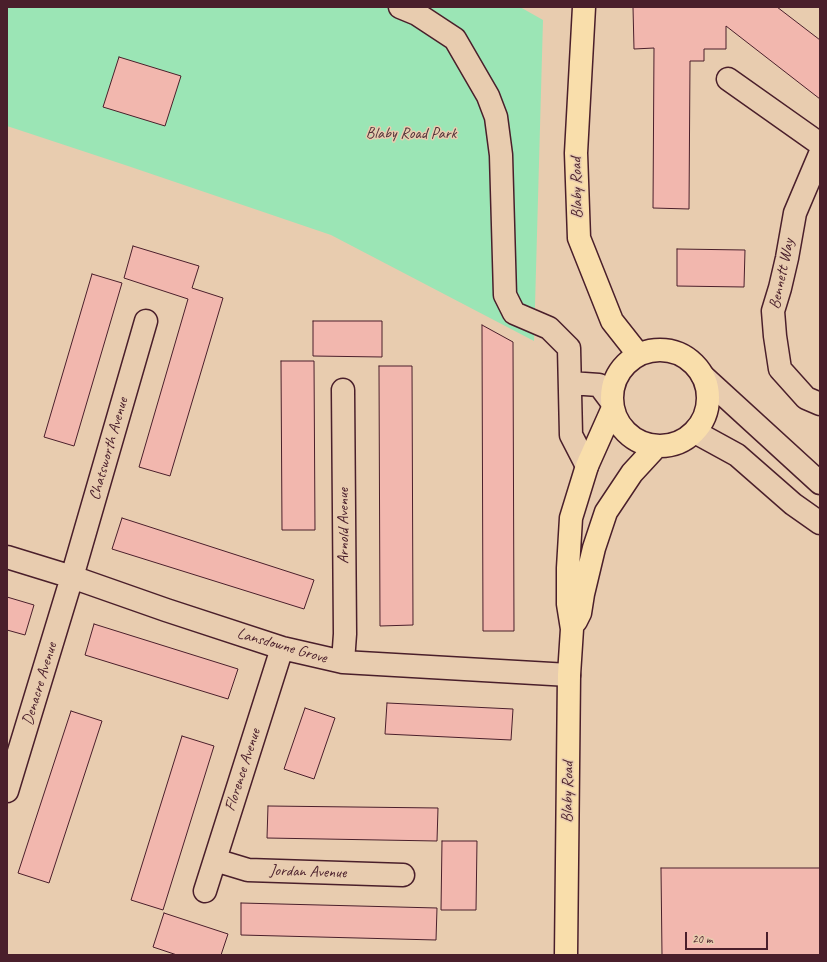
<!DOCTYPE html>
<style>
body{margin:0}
#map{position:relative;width:827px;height:962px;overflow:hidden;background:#e8ccaf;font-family:Caveat,sans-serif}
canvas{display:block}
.frame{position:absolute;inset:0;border:8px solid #4a1f2b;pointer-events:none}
.scale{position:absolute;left:685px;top:932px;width:83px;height:18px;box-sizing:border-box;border:2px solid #4a1f2b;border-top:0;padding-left:5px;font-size:12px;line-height:14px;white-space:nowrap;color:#4a1f2b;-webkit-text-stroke:3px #e8ccaf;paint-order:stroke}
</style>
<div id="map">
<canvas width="827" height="962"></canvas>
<div class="frame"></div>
<div class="scale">20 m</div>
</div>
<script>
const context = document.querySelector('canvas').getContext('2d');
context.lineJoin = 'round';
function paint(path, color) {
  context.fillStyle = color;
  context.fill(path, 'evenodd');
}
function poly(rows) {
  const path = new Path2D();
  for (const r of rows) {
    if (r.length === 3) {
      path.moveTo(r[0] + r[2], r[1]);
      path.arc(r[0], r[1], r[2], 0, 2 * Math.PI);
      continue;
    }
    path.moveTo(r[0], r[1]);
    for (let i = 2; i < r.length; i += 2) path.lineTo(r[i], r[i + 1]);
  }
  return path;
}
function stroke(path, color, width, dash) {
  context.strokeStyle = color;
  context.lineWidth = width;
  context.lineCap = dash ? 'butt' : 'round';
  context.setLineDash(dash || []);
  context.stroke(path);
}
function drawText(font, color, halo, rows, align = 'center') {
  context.font = font + ' Caveat,sans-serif';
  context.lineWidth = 3;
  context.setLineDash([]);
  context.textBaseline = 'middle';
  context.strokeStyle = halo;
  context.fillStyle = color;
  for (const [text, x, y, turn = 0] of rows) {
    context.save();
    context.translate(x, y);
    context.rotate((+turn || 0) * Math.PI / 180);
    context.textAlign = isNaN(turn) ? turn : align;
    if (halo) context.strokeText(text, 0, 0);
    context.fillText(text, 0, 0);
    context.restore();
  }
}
paint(poly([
 [7,7,520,7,543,20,534,341,331,235,128,166,7,126]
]), '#9be5b5');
const building = poly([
 [633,7,777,7,820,40,820,99,726,26,726,49,704,49,704,61,690,61,689,209,653,208,654,48,634,49,633,7],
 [119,57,181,76,165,126,103,107,119,57],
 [133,246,199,266,192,288,223,298,170,476,139,467,188,299,124,278,133,246],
 [677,249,745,250,744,287,677,286,677,249],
 [92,274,122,283,74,446,44,437,92,274],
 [313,321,382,321,382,357,313,356,313,321],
 [482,325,513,342,514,631,483,631,482,325],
 [281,361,314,361,315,530,282,530,281,361],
 [379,366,412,366,413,625,380,626,379,366],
 [122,518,314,580,304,609,112,549,122,518],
 [7,597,34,605,25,635,7,630,7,597],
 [94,624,238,669,228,699,85,655,94,624],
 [387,703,513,709,511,740,385,734,387,703],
 [305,708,335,718,314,779,284,769,305,708],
 [71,711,102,721,49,883,18,873,71,711],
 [182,736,214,746,163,910,131,900,182,736],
 [268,806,438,808,437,841,267,838,268,806],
 [442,841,477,841,476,910,441,910,442,841],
 [661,868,820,868,820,955,662,955,661,868],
 [241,903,437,908,436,940,241,935,241,903],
 [164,913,228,934,221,955,177,955,153,947,164,913]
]);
paint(building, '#f2b7ae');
stroke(building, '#4a1f2b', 1);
const minor = poly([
 [400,7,417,14,455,39,488,96,496,117,501,155,505,295,514,313,549,328,569,348,571,435,587,466],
 [728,79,820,144],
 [820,154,795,213,787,258,780,288,773,311,775,336,780,369,806,398,820,404],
 [703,376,820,483],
 [570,383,599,385,611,401],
 [695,432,737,455,793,504,820,523],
 [7,557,72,577,166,610,282,648,343,662,569,675],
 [343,662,345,634,343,390],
 [7,791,72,577,146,321],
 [215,860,248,870,403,875],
 [205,891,282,648]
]);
const major = poly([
 [584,7,576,153,579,238,612,321,638,354],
 [660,398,48],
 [576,621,580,613,583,594,594,548,606,512,632,473,656,447],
 [566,955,569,675,572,629,568,604,568,568,571,518,587,466,612,410]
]);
stroke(minor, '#4a1f2b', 25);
stroke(major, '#4a1f2b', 25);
stroke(minor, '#e8ccaf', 22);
stroke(major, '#f9deab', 22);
drawText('16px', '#523339', '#e8ccaf', [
 ["Blaby Road Park",411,134]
]);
drawText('16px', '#4a1f2b', '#e8ccaf', [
 ["Blaby Road",577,188,-91],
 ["Bennett Way",782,274,-78],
 ["Chatsworth Avenue",109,449,-74],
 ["Arnold Avenue",344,526,-90],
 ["Lansdowne Grove",282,646,16],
 ["Denacre Avenue",40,684,-73],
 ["Florence Avenue",243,770,-72],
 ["Blaby Road",568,792,-89],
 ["Jordan Avenue",308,872,2]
]);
</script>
